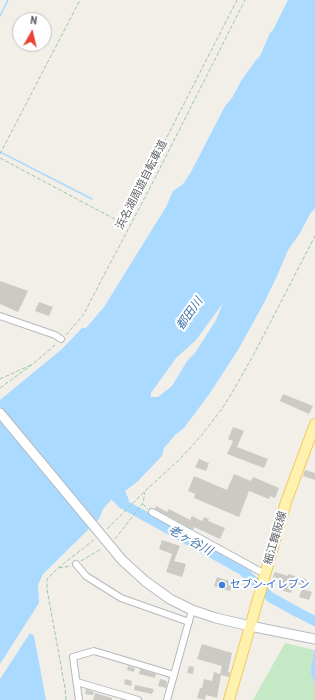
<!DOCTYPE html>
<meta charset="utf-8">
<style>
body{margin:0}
#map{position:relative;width:315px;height:700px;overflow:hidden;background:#f1efe8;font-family:"Roboto Condensed",sans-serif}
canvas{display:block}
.north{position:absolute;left:12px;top:12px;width:40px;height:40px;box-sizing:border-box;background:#fff;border:1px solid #bfc1c3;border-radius:50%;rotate:8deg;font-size:11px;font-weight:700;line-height:16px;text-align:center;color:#5f6368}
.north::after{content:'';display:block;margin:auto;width:14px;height:18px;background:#ea4335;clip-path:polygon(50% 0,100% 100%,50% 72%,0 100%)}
</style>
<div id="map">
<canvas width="315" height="700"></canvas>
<div class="north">N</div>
</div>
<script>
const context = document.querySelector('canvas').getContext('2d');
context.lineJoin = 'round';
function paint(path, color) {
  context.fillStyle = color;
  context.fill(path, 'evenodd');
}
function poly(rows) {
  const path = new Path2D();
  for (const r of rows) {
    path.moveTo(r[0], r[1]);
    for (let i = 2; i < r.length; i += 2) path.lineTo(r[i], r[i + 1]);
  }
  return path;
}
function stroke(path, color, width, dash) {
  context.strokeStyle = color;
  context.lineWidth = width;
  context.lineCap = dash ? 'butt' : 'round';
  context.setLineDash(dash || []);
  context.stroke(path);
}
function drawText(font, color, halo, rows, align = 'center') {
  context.font = font + ' "Roboto Condensed","Noto Sans JP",sans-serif';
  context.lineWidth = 4;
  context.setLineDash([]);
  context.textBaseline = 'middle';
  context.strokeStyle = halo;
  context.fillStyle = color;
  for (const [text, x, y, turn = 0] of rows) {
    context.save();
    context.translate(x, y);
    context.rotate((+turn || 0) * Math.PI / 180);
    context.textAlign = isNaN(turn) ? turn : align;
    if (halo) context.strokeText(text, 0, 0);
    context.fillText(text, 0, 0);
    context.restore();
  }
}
paint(poly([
 [285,643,314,650,310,672,315,686,315,700,253,700]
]), '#c5e8c5');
paint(poly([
 [288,0,315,0,315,208,310,214,300,233,288,250,277,276,265,301,238,350,210,393,184,428,175,435,164,448,162,456,137,482,125,491,129,500,123,506,111,500,103,509,99,519,43,574,38,585,39,603,0,664,0,400,62,349,82,328,86,328,104,307,166,207,173,191,183,184,191,172,225,106,232,98,241,81,256,60,260,56,270,33,273,30],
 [223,303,216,320,195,353,187,361,172,386,158,397,151,397,151,393,176,358,196,340],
 [30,633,34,636,46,700,0,700,0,679],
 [314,650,315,650,315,685,310,672]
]), '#aadaff');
stroke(poly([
 [0,16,8,0],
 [0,152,92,199]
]), '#aadaff', 1.5);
stroke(poly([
 [116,497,123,504,242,570,270,597,299,613,315,621]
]), '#aadaff', 10);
paint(poly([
 [0,281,28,291,18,312,0,304],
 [39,302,53,307,49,316,35,311],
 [283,394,313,406,309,414,280,401],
 [233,427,244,431,237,447,268,459,264,468,227,454,233,441,228,439],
 [199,459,209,463,206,471,195,467],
 [305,470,315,473,315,480,303,476],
 [234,474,251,481,253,477,279,488,275,498,270,496,269,499,249,491,239,517,194,498,195,494,188,491,194,476,227,490],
 [156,506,167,512,169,509,190,520,192,516,202,521,204,517,209,519,208,521,225,528,220,539,194,527,193,530,155,509],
 [162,540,180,546,174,561,186,564,182,577,166,572,172,554,159,549],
 [275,572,288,576,288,574,308,580,306,586,294,583,291,593,283,591,285,584,272,579],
 [217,577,233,582,230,591,214,586],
 [302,589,312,592,309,600,299,597],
 [202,644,232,653,228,672,230,672,229,677,221,675,217,698,206,695,205,700,197,698,200,688,202,688,204,679,212,681,214,672,220,674,222,666,197,659],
 [128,666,135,668,134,672,127,670],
 [189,666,194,667,193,674,187,673],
 [140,669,156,674,155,678,139,674],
 [125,679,132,681,131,686,124,684],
 [160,679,167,681,166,688,158,686],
 [135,685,154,689,152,694,134,690],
 [86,689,94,692,93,695,85,694],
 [95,693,112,698,112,700,93,700]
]), '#cccac5');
const street = poly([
 [0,316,55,335,61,339],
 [152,512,265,574],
 [76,564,86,576,121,598,189,622],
 [77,682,138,700],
 [79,700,73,657,94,651,174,675],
 [167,700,192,610]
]);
const secondary = poly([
 [0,413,122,560,145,581,170,599,192,610,216,618,250,626,315,639]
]);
const primary = poly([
 [229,700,286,502,315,424]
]);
stroke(street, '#b5b8bc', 8);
stroke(secondary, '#b6babf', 11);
stroke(primary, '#f2c960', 12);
stroke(poly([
 [0,154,80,0],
 [0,158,120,222,125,219,237,0],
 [66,335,84,314,91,300,154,180,245,0],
 [0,379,31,365],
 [0,388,33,364,56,344],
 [143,504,148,509],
 [107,529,145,491,179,460,201,436,221,410,232,393,255,352,315,236],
 [115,539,143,503,145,492],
 [81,561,101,549],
 [59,568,71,566],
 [66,700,65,688,47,589,47,579,58,568,95,539]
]), '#9cc7a9', 1, [4, 2]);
stroke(street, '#fff', 6);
stroke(secondary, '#fff', 9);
stroke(primary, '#fff2af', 10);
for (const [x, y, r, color] of [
 [222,585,4,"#3f7fe0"]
]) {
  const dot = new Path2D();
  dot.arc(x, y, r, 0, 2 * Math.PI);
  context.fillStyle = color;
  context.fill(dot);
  stroke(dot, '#fff', 1.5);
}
drawText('11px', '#5f6368', '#fff', [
 ["浜名湖周遊自転車道",142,185,-63],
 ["細江舞阪線",276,538,-74]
]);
drawText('11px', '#366cbe', '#fff', [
 ["セブン-イレブン",230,585]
], 'left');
drawText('italic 12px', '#4174aa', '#fff', [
 ["都田川",190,314,-55],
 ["老ヶ谷川",190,541,29]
]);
</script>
